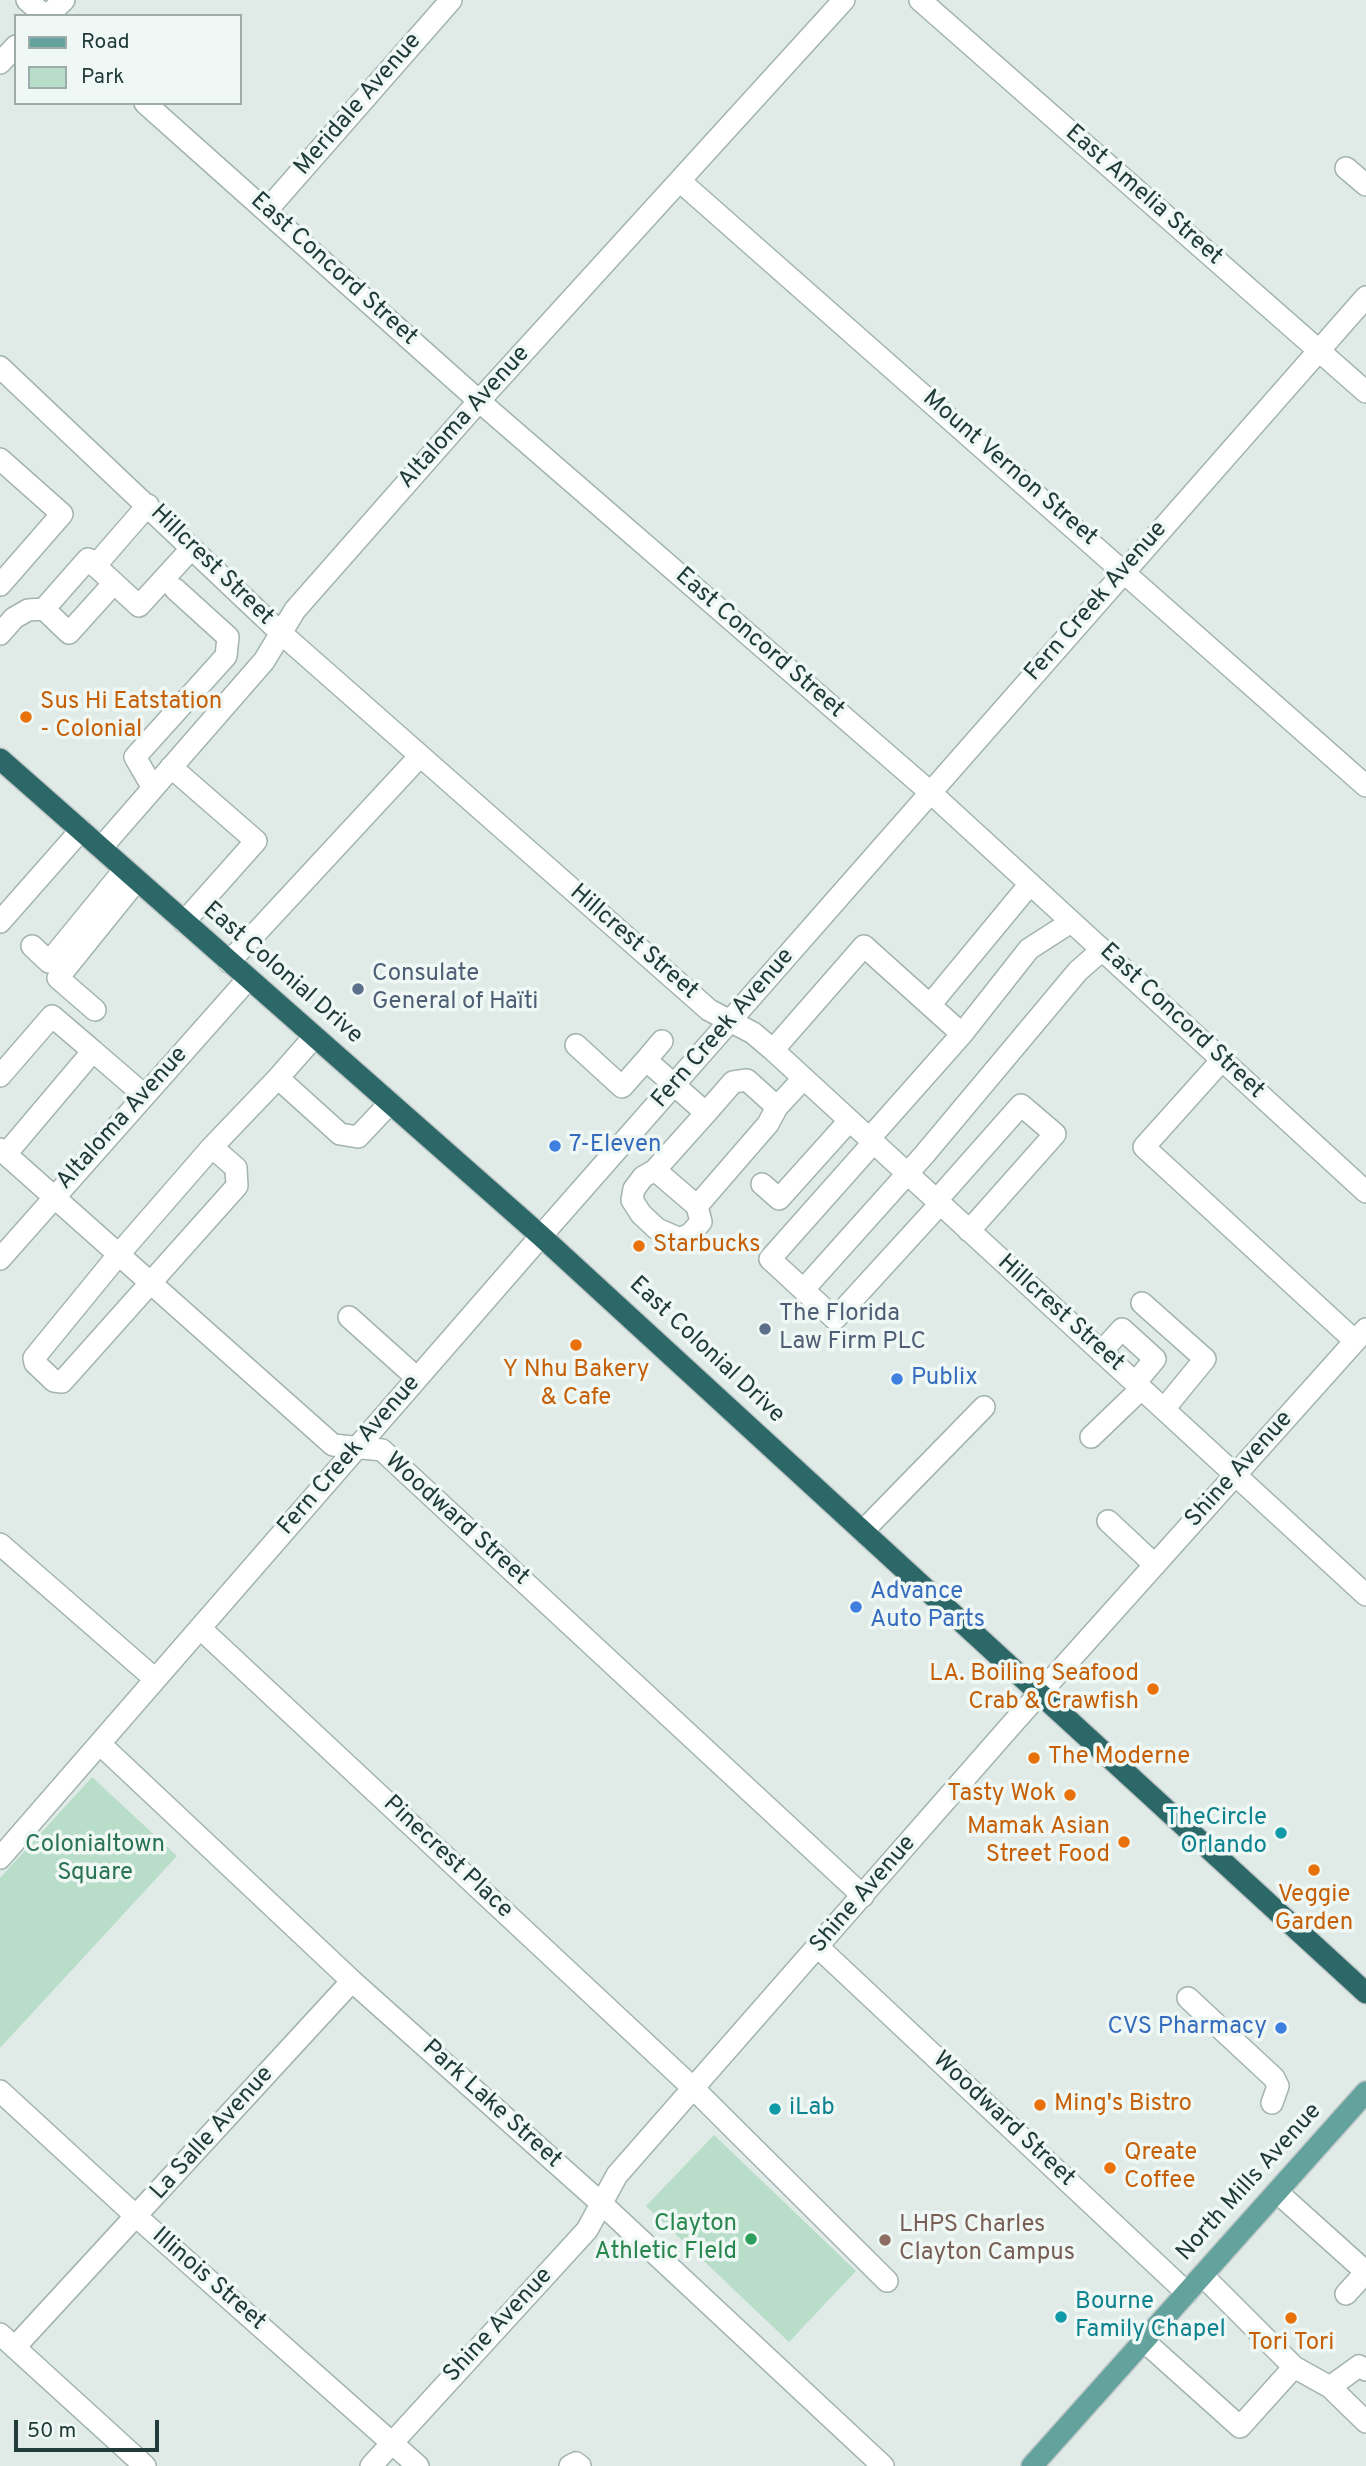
<!DOCTYPE html>
<meta charset="utf-8">
<style>
body{margin:0}
#map{position:relative;width:1366px;height:2466px;overflow:hidden;background:#e0ebe8;font-family:Overpass,sans-serif}
canvas{display:block}
.legend{position:absolute;left:14px;top:14px;width:228px;height:91px;box-sizing:border-box;background:#f0f8f5;border:2px solid #9dacaa;margin:0;padding:9px 12px;list-style:none;font-size:21px;color:#203b39}
.legend li{display:flex;align-items:center;gap:14px;height:35px}
.legend b{width:35px;border:2px solid #9dacaa}
.scale{position:absolute;left:14px;top:2420px;width:145px;height:32px;box-sizing:border-box;border:4px solid #203b39;border-top:0;padding-left:9px;font-size:21px;line-height:24px;white-space:nowrap;color:#203b39;-webkit-text-stroke:5px #f0f8f5;paint-order:stroke}
</style>
<div id="map">
<canvas width="1366" height="2466"></canvas>
<ul class="legend">
<li><b style="height:9px;background:#63a29d"></b>Road</li>
<li><b style="height:19px;background:#b8ddc9"></b>Park</li>
</ul>
<div class="scale">50 m</div>
</div>
<script>
const context = document.querySelector('canvas').getContext('2d');
context.lineJoin = 'round';
function paint(path, color) {
  context.fillStyle = color;
  context.fill(path, 'evenodd');
}
function poly(rows) {
  const path = new Path2D();
  for (const r of rows) {
    path.moveTo(r[0], r[1]);
    for (let i = 2; i < r.length; i += 2) path.lineTo(r[i], r[i + 1]);
  }
  return path;
}
function stroke(path, color, width, dash) {
  context.strokeStyle = color;
  context.lineWidth = width;
  context.lineCap = dash ? 'butt' : 'round';
  context.setLineDash(dash || []);
  context.stroke(path);
}
function drawText(font, color, halo, rows, align = 'center') {
  context.font = font + ' Overpass,sans-serif';
  context.lineWidth = 7;
  context.setLineDash([]);
  context.textBaseline = 'middle';
  context.strokeStyle = halo;
  context.fillStyle = color;
  for (const [text, x, y, turn = 0] of rows) {
    context.save();
    context.translate(x, y);
    context.rotate((+turn || 0) * Math.PI / 180);
    context.textAlign = isNaN(turn) ? turn : align;
    if (halo) context.strokeText(text, 0, 0);
    context.fillText(text, 0, 0);
    context.restore();
  }
}
paint(poly([
 [92,1777,177,1856,0,2048,0,1878],
 [714,2135,856,2271,789,2342,646,2206]
]), '#b8ddc9');
const minor = poly([
 [27,0,45,16],
 [920,0,1366,392],
 [47,16,64,0],
 [0,63,16,46],
 [145,103,479,401,930,792,1366,1192],
 [1346,168,1366,185],
 [681,182,1366,786],
 [267,210,451,0],
 [0,367,282,634,709,1010,753,1033,773,1050,1366,1595],
 [0,459,62,514,0,585],
 [95,566,148,505],
 [44,609,69,633,114,583],
 [0,634,14,618,28,610,44,609,88,559,139,606,192,548],
 [171,767,256,841,184,922],
 [153,788,135,757,226,656,228,637,175,589],
 [101,848,264,661,295,610,479,401,844,0],
 [0,922,81,830],
 [32,946,49,962,125,869],
 [229,962,420,756],
 [930,1005,1030,884],
 [95,1010,58,978,137,880],
 [314,1037,278,1078,340,1134,358,1137,390,1103],
 [576,1045,622,1087,646,1060,706,1113,733,1082,747,1080,777,1107,803,1079],
 [773,1050,864,946,962,1034],
 [93,1051,144,1095],
 [646,1060,662,1041],
 [1222,1060,1144,1147,1355,1341],
 [0,1076,52,1016,93,1051,6,1154],
 [706,1113,655,1170,697,1206,768,1124,777,1107],
 [869,1139,962,1034,1029,949,1071,922],
 [873,1143,770,1259,835,1319,940,1204],
 [212,1147,236,1168,237,1186,62,1382,54,1381,35,1363,34,1358,119,1254,212,1147,278,1078],
 [0,1149,333,1445,382,1450,863,1896],
 [655,1170,643,1177,634,1189,632,1200,641,1214,657,1229,680,1239,690,1234,701,1222,697,1206],
 [762,1184,779,1199,849,1121],
 [936,1201,1021,1105,1055,1134,969,1231],
 [0,1259,248,979],
 [804,1289,924,1155,1078,971,1102,950],
 [1142,1303,1205,1359,1164,1409],
 [349,1317,417,1378],
 [1101,1352,1122,1329,1155,1359,1135,1383],
 [1091,1437,1141,1389],
 [1108,1521,1155,1565],
 [863,1531,984,1407],
 [0,1544,155,1679],
 [201,1629,693,2088,887,2281],
 [100,1744,352,1981,602,2204,883,2466],
 [0,1858,541,1236,1366,297],
 [818,1947,1187,2293],
 [1188,1998,1274,2078,1278,2086,1272,2103],
 [0,2091,137,2217,418,2466],
 [1277,2192,1366,2272,1346,2294],
 [1203,2276,1294,2367,1330,2387,1366,2422],
 [0,2334,145,2466],
 [1144,2341,1240,2427,1294,2367],
 [15,2347,352,1981],
 [1330,2387,1359,2366,1366,2370],
 [371,2466,587,2230,617,2175,1014,1722,1366,1329],
 [570,2466,576,2463,580,2466]
]);
const major = poly([
 [1032,2466,1366,2092]
]);
const highway = poly([
 [0,759,541,1236,1366,1993]
]);
stroke(minor, '#a3b3b0', 24);
stroke(major, '#c1c8c8', 24);
stroke(highway, '#c1c8c8', 24);
stroke(minor, '#fff', 21);
stroke(major, '#63a29d', 21);
stroke(highway, '#2b6867', 21);
for (const [x, y, r, color] of [
 [26,717,7,"#e8710a"],
 [358,989,7,"#5c6f8a"],
 [555,1146,7,"#3f7fe0"],
 [639,1246,7,"#e8710a"],
 [765,1329,7,"#5c6f8a"],
 [576,1345,7,"#e8710a"],
 [897,1379,7,"#3f7fe0"],
 [856,1607,7,"#3f7fe0"],
 [1153,1689,7,"#e8710a"],
 [1034,1758,7,"#e8710a"],
 [1070,1795,7,"#e8710a"],
 [1281,1833,7,"#0f9aa8"],
 [1124,1842,7,"#e8710a"],
 [1314,1870,7,"#e8710a"],
 [1281,2028,7,"#3f7fe0"],
 [1040,2105,7,"#e8710a"],
 [775,2109,7,"#0f9aa8"],
 [1110,2168,7,"#e8710a"],
 [751,2239,7,"#2e9e5b"],
 [885,2240,7,"#8d6e63"],
 [1061,2317,7,"#0f9aa8"],
 [1291,2318,7,"#e8710a"]
]) {
  const dot = new Path2D();
  dot.arc(x, y, r, 0, 2 * Math.PI);
  context.fillStyle = color;
  context.fill(dot);
  stroke(dot, '#f0f8f5', 2.5);
}
drawText('24px', '#203b39', '#f0f8f5', [
 ["Meridale Avenue",359,105,-49],
 ["East Amelia Street",1143,196,41],
 ["East Concord Street",333,270,42],
 ["Altaloma Avenue",465,418,-48],
 ["Mount Vernon Street",1009,469,41],
 ["Hillcrest Street",211,566,44],
 ["Fern Creek Avenue",1097,602,-49],
 ["East Concord Street",759,644,41],
 ["Hillcrest Street",633,943,41],
 ["East Colonial Drive",282,974,41],
 ["East Concord Street",1181,1022,43],
 ["Fern Creek Avenue",724,1029,-49],
 ["Altaloma Avenue",123,1119,-48],
 ["Hillcrest Street",1060,1314,42],
 ["East Colonial Drive",706,1351,43],
 ["Fern Creek Avenue",350,1456,-49],
 ["Shine Avenue",1240,1470,-48],
 ["Woodward Street",456,1520,42],
 ["Pinecrest Place",447,1858,43],
 ["Shine Avenue",864,1895,-49],
 ["Park Lake Street",491,2105,42],
 ["Woodward Street",1003,2120,43],
 ["La Salle Avenue",213,2134,-48],
 ["North Mills Avenue",1250,2183,-48],
 ["Illinois Street",208,2280,41],
 ["Shine Avenue",499,2326,-47]
]);
drawText('24px', '#c56008', '#f0f8f5', [
 ["Sus Hi Eatstation",40,703],
 ["- Colonial",40,731],
 ["Starbucks",653,1246],
 ["Y Nhu Bakery",576,1371,"center"],
 ["& Cafe",576,1399,"center"],
 ["LA. Boiling Seafood",1139,1675,"right"],
 ["Crab & Crawfish",1139,1703,"right"],
 ["The Moderne",1048,1758],
 ["Tasty Wok",1056,1795,"right"],
 ["Mamak Asian",1110,1828,"right"],
 ["Street Food",1110,1856,"right"],
 ["Veggie",1314,1896,"center"],
 ["Garden",1314,1924,"center"],
 ["Ming's Bistro",1054,2105],
 ["Qreate",1124,2154],
 ["Coffee",1124,2182],
 ["Tori Tori",1291,2344,"center"]
], 'left');
drawText('24px', '#4e5e75', '#f0f8f5', [
 ["Consulate",372,975],
 ["General of Haïti",372,1003],
 ["The Florida",779,1315],
 ["Law Firm PLC",779,1343]
], 'left');
drawText('24px', '#366cbe', '#f0f8f5', [
 ["7-Eleven",569,1146],
 ["Publix",911,1379],
 ["Advance",870,1593],
 ["Auto Parts",870,1621],
 ["CVS Pharmacy",1267,2028,"right"]
], 'left');
drawText('24px', '#0d838f', '#f0f8f5', [
 ["TheCircle",1267,1819,"right"],
 ["Orlando",1267,1847,"right"],
 ["iLab",789,2109],
 ["Bourne",1075,2303],
 ["Family Chapel",1075,2331]
], 'left');
drawText('24px', '#2a7354', '#f0f8f5', [
 ["Colonialtown",95,1846],
 ["Square",95,1874]
]);
drawText('24px', '#27864d', '#f0f8f5', [
 ["Clayton",737,2225],
 ["Athletic FIeld",737,2253]
], 'right');
drawText('24px', '#785e54', '#f0f8f5', [
 ["LHPS Charles",899,2226],
 ["Clayton Campus",899,2254]
], 'left');
</script>
